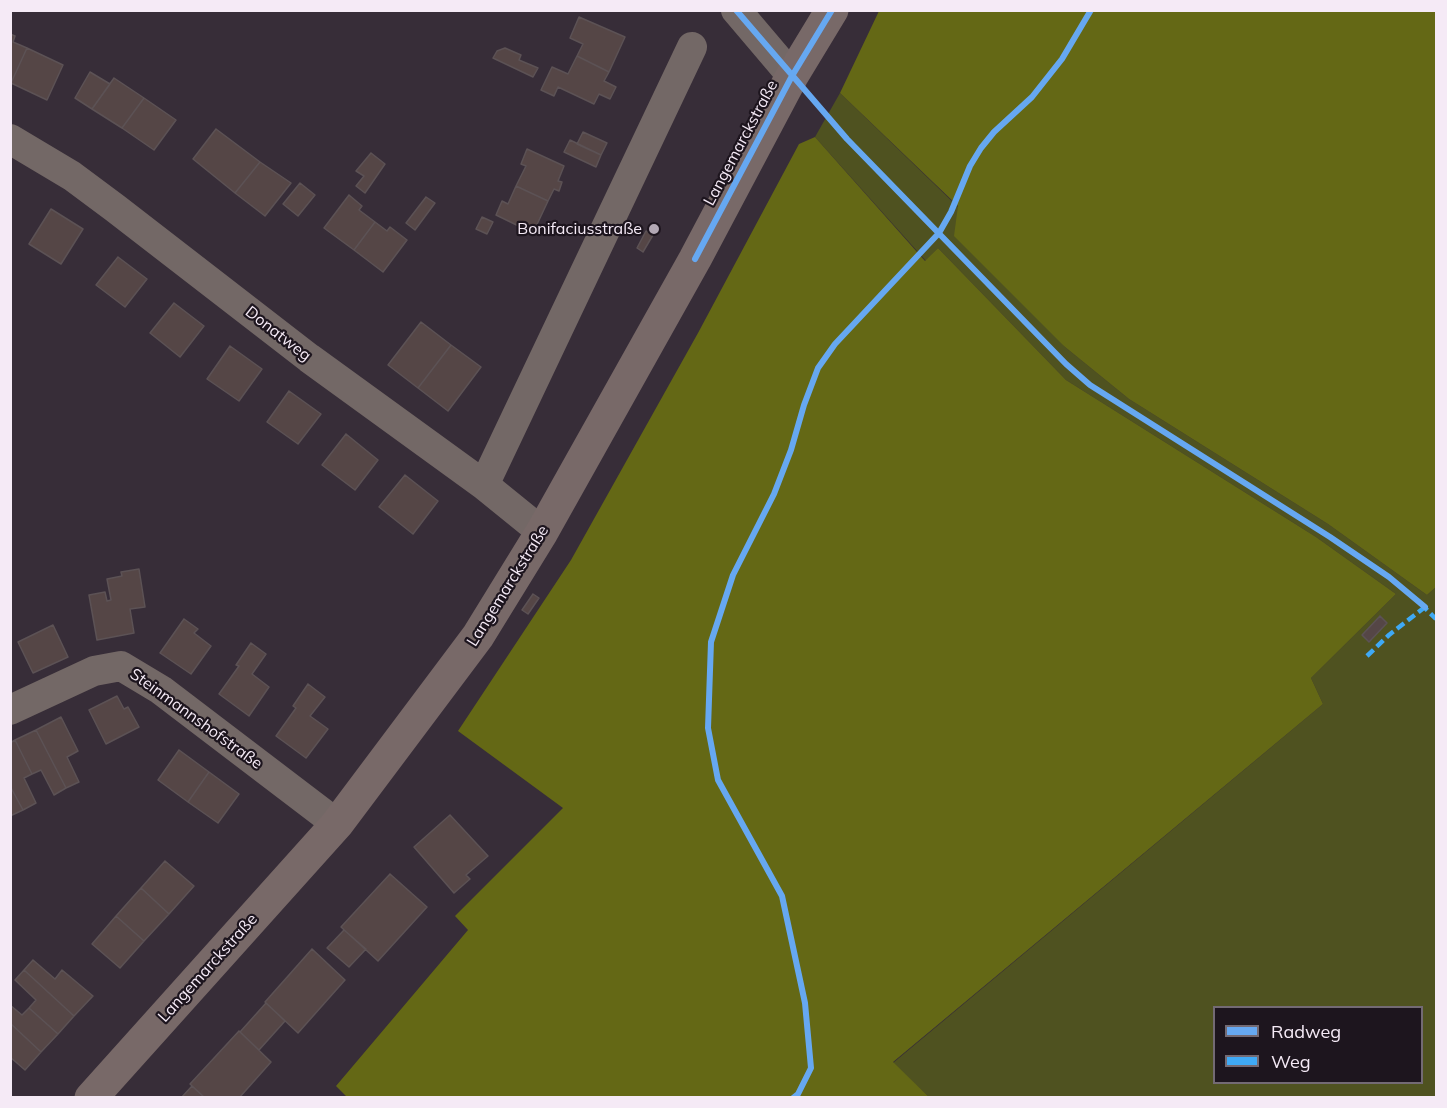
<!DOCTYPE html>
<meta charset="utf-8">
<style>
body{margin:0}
#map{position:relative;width:1447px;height:1108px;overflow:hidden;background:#372d38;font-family:Mulish,sans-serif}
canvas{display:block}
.frame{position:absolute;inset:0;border:12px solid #f5eaf6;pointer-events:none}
.legend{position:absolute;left:1213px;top:1006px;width:210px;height:78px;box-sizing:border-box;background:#1d151e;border:2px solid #736a74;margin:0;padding:8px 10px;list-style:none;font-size:18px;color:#f5eaf6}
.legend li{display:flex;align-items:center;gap:12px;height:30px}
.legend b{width:30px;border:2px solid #736a74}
</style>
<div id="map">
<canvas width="1447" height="1108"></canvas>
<div class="frame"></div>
<ul class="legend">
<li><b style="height:8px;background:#66a8f1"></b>Radweg</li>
<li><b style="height:8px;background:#3fa9f5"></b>Weg</li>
</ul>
</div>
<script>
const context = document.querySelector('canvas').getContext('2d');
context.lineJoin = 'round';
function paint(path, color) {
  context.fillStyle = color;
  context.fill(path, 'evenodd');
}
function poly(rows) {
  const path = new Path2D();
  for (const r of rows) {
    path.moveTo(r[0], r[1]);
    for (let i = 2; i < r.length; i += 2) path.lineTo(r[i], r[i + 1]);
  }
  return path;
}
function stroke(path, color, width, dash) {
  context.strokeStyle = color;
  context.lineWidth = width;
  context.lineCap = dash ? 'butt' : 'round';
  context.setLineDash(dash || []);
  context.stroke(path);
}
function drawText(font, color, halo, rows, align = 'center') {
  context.font = font + ' Mulish,sans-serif';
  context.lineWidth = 4.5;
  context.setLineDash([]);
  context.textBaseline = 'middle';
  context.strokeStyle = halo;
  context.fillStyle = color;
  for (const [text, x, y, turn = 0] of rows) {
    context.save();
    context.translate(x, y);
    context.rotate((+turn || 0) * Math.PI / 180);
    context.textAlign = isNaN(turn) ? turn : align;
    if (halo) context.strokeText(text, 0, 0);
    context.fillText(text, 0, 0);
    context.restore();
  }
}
paint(poly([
 [840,93,958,207,1065,347,1129,399,1328,524,1427,595,1436,587,1436,1097,929,1097,893,1063,1323,704,1311,678,1396,594,1316,537,1066,380,938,248,926,261,815,137],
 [1214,1008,1422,1008,1422,1082,1214,1082]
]), '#4f5220');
paint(poly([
 [879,11,1436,11,1436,587,1427,595,1328,524,1129,399,1065,347,954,236,958,206,840,93],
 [815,137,925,261,938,248,1066,380,1316,537,1396,594,1311,678,1323,704,893,1062,929,1097,347,1097,336,1086,468,930,455,916,563,808,458,731,571,560,698,333,799,144]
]), '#646815');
const building = poly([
 [579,17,625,37,609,72,577,56,583,44,570,38,579,17],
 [10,34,15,36,13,42,27,48,11,83,10,34],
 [27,48,63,65,47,100,11,83,27,48],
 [505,48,521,55,519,60,538,68,533,77,493,58,497,51,505,48],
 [577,56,609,72,604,81,616,87,610,99,599,94,594,104,558,87,554,96,541,90,552,67,568,74,577,56],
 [90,72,110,84,92,109,75,98,90,72],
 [114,78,144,98,122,128,92,109,114,78],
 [144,98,176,120,154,150,122,128,144,98],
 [216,129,260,162,235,193,193,159,216,129],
 [583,132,607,143,601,155,577,144,583,132],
 [570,140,601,155,596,167,564,152,570,140],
 [527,149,564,166,558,181,562,182,559,191,554,189,548,201,516,186,526,166,521,164,527,149],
 [371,153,385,164,365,193,356,186,364,176,356,171,371,153],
 [260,162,291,183,265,216,235,193,260,162],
 [300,183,315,195,298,216,283,204,300,183],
 [516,186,548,201,533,233,496,215,502,201,508,204,516,186],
 [349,195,362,206,359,210,375,222,354,250,324,228,349,195],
 [426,197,435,203,415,230,406,223,426,197],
 [51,209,83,229,61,264,29,244,51,209],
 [482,217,493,222,487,234,476,229,482,217],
 [375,222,387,231,390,227,407,240,383,272,354,250,375,222],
 [646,231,653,235,643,252,637,248,646,231],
 [118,257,147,279,125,307,96,285,118,257],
 [174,303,204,326,180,357,150,333,174,303],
 [421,322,451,345,418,388,388,365,421,322],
 [451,345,481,367,448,411,418,388,451,345],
 [230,346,262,369,239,401,207,379,230,346],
 [289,391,321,414,298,444,267,422,289,391],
 [346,434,378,460,355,490,322,465,346,434],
 [405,475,438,501,413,534,379,507,405,475],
 [139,569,145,607,130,609,134,633,97,640,89,595,105,592,107,601,111,600,107,579,122,576,121,572,139,569],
 [533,594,539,598,528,614,522,610,533,594],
 [1380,616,1387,623,1369,642,1362,635,1380,616],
 [184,619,198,629,194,633,211,646,191,674,160,653,184,619],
 [53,625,68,657,33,673,18,642,53,625],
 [251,643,266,654,252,674,269,687,249,716,219,694,239,666,236,665,251,643],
 [308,684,325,697,310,716,328,729,306,758,276,736,296,708,293,706,308,684],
 [117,696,124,709,128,707,139,727,106,744,89,710,117,696],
 [61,717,78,751,67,757,79,782,66,788,36,730,61,717],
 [36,730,66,788,54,795,41,770,32,774,15,740,36,730],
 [15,740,32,774,24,778,36,803,23,810,10,786,10,743,15,740],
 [179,750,209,772,188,802,158,780,179,750],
 [209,772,239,794,218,823,188,802,209,772],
 [10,786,23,810,10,816,10,786],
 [450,815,488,856,466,875,470,879,454,893,414,847,450,815],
 [165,861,194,886,169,914,141,888,165,861],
 [390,874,427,907,378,961,341,927,390,874],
 [141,888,169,914,144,941,116,916,141,888],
 [116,916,144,941,120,968,92,944,116,916],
 [344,930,366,949,349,967,327,948,344,930],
 [312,949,345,980,298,1033,265,1002,312,949],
 [33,960,55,979,62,970,93,996,74,1016,24,970,33,960],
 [24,970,74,1016,58,1034,29,1008,36,1000,15,980,24,970],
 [266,1003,285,1021,259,1050,240,1032,266,1003],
 [10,1005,22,1015,29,1008,58,1034,41,1052,10,1023,10,1005],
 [10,1023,41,1052,25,1070,10,1057,10,1023],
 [239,1031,271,1062,239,1098,205,1098,190,1084,239,1031],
 [192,1086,205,1098,181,1098,192,1086]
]);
paint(building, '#554646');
stroke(building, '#5c5255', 1.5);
stroke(poly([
 [736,10,792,76],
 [10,139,72,176,115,208,309,358,484,485,542,532],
 [484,485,692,47],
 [10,710,94,671,121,666,161,690,337,824]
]), '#736866', 30);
stroke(poly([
 [91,1098,337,824,478,636,542,532,695,259,792,76,832,10]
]), '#786968', 33);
stroke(poly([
 [1421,604,1436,619],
 [1367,656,1389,635,1425,607]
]), '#3fa9f5', 4.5, [9, 4.5]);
stroke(poly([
 [736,10,847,139,1066,364,1090,385,1330,537,1389,577,1425,607],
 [695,259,792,76,832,10],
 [793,1098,798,1094,811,1068,805,1003,782,896,718,780,708,728,711,642,733,575,774,494,791,450,804,405,818,368,835,344,939,233,951,212,970,166,981,148,994,132,1032,97,1062,59,1091,10]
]), '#66a8f1', 6);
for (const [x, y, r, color] of [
 [654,229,6,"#b2a8b4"]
]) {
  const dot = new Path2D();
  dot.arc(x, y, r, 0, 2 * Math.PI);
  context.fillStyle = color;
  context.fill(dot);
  stroke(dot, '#1d151e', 2);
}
drawText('16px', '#f5eaf6', '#1d151e', [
 ["Langemarckstraße",741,143,-62],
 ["Donatweg",278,334,38],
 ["Langemarckstraße",508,586,-58],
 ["Steinmannshofstraße",196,719,36],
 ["Langemarckstraße",208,968,-48]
]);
drawText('16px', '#f5eaf6', '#1d151e', [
 ["Bonifaciusstraße",642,229]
], 'right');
</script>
